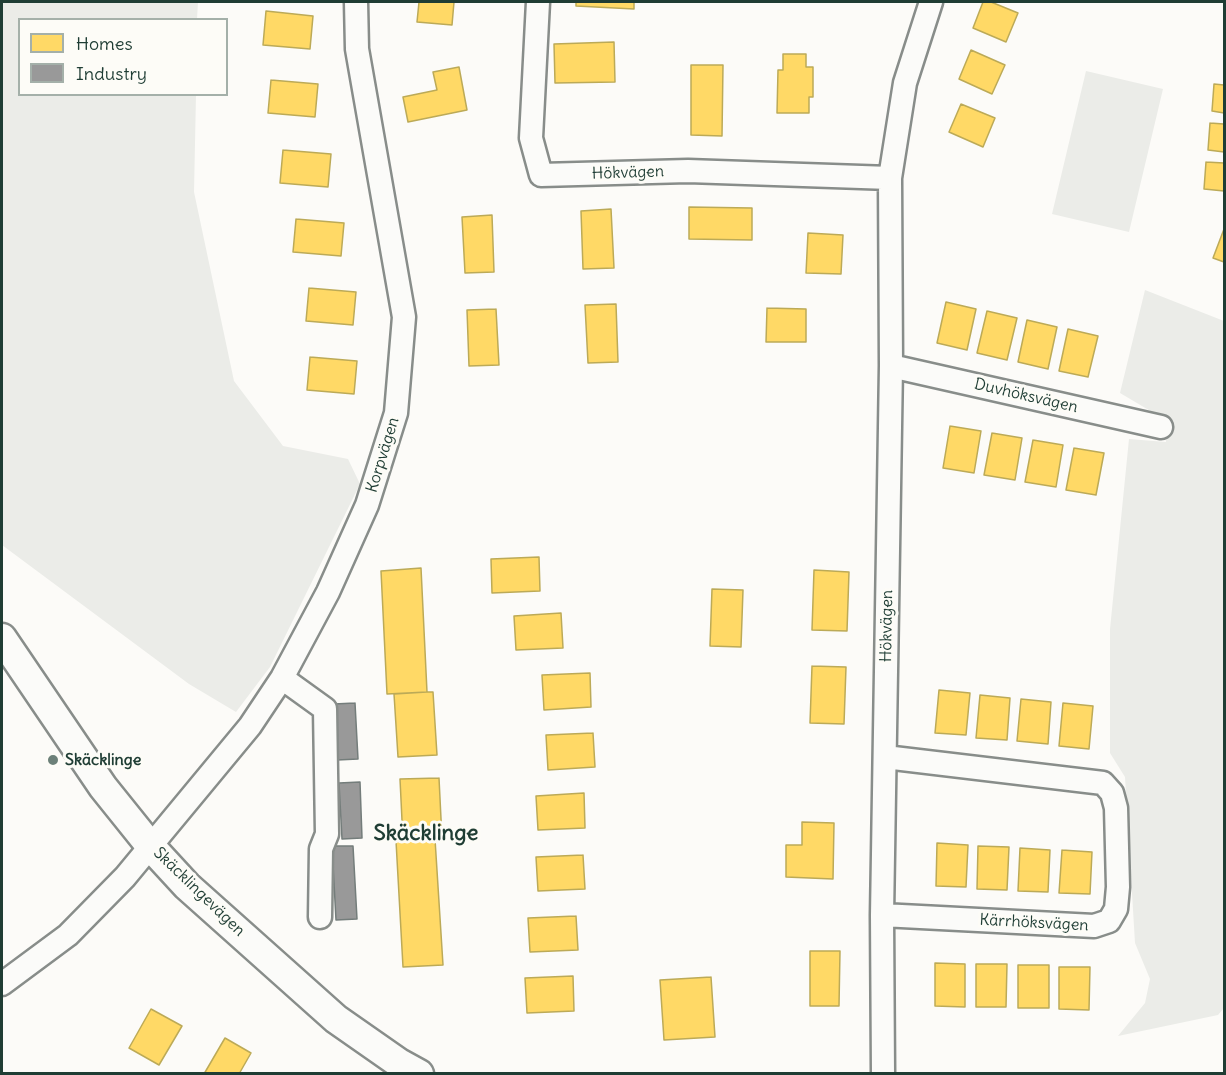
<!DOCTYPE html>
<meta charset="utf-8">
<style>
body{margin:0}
#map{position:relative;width:1226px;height:1075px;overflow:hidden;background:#fcfbf8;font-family:Delius,sans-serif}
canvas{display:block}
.frame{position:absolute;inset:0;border:3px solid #1f3d34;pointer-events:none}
.legend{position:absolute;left:18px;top:18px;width:210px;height:78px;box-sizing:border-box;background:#fdfcf7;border:2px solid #a4b0a9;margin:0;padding:8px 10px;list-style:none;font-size:18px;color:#1f3d34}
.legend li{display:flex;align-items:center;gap:12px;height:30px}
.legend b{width:30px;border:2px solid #a4b0a9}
</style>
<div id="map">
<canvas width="1226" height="1075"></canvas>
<div class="frame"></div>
<ul class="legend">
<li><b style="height:16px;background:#ffd966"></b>Homes</li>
<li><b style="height:16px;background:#999"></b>Industry</li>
</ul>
</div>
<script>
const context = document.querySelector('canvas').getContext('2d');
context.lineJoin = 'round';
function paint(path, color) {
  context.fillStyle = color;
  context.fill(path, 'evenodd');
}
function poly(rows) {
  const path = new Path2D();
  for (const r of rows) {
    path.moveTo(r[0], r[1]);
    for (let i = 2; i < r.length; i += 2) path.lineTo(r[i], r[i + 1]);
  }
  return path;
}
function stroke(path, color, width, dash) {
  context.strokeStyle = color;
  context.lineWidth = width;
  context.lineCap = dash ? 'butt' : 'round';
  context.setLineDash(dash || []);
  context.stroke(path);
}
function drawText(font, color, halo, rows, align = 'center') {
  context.font = font + ' Delius,sans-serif';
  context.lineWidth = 6;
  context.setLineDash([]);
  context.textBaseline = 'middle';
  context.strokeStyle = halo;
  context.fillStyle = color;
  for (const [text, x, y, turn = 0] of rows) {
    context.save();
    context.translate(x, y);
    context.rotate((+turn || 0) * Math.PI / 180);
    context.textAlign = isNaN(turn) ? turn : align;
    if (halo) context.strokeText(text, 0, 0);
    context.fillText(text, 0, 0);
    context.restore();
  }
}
paint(poly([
 [2,2,198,2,197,19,20,20,20,94,196,95,194,192,234,381,283,446,348,459,360,484,270,667,236,712,189,684,2,545],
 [1086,71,1163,89,1129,232,1052,214],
 [1145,290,1224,321,1224,1008,1218,1015,1118,1036,1145,1003,1150,979,1135,943,1125,777,1110,753,1110,629,1129,439,1166,442,1164,419,1120,393]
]), '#ebece8');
const homes = poly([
 [419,2,454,2,452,25,417,22,419,2],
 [576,2,634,2,634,9,576,6,576,2],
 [983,2,991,2,1018,13,1006,42,973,28,983,2],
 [266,11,313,16,310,49,263,45,266,11],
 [614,42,615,82,555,83,554,44,614,42],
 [971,50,1005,65,992,94,959,79,971,50],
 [783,54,806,54,806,67,813,67,813,97,809,97,809,113,777,113,778,70,783,70,783,54],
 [691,65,723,65,722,136,691,135,691,65],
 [459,67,467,110,408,122,403,97,437,90,433,72,459,67],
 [271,80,318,84,315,117,268,113,271,80],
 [1214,84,1224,85,1224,113,1212,111,1214,84],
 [961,104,995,118,983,147,949,132,961,104],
 [1210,123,1224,124,1224,152,1208,150,1210,123],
 [283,150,331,154,328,187,280,183,283,150],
 [1206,162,1224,163,1224,191,1204,189,1206,162],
 [689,207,752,208,752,240,689,239,689,207],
 [611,209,614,268,583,269,581,211,611,209],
 [492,215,494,272,465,273,462,217,492,215],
 [296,219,344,223,341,256,293,252,296,219],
 [1224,229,1224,262,1213,258,1224,229],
 [808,233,843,235,841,274,806,273,808,233],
 [309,288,356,292,353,325,306,321,309,288],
 [946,302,976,309,967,350,937,343,946,302],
 [616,304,618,362,588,363,585,305,616,304],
 [767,308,806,309,806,342,766,342,767,308],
 [496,309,499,365,469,366,467,310,496,309],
 [987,311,1017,318,1007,360,977,353,987,311],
 [1027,320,1057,327,1048,369,1018,362,1027,320],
 [1068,329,1098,336,1088,377,1059,371,1068,329],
 [310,357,357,361,354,394,307,390,310,357],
 [950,426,981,431,974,473,943,468,950,426],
 [992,433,1022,438,1015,480,984,475,992,433],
 [1033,440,1063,445,1056,487,1025,482,1033,440],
 [1074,448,1104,453,1096,495,1066,490,1074,448],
 [539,557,540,591,492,593,491,559,539,557],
 [421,568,427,692,387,694,381,571,421,568],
 [814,570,849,572,847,631,812,630,814,570],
 [712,589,743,590,741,647,710,646,712,589],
 [561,613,563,648,516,650,514,616,561,613],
 [812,666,846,667,844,724,810,723,812,666],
 [590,673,591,707,544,710,542,675,590,673],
 [939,690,970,693,966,735,935,733,939,690],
 [427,692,433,692,437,755,398,757,394,694,427,692],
 [980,695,1010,698,1007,740,976,738,980,695],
 [1021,699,1051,702,1048,744,1017,741,1021,699],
 [1063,703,1093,706,1089,749,1059,746,1063,703],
 [593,733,595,767,548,770,546,735,593,733],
 [439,778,442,839,403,841,400,779,439,778],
 [584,793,585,828,538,830,536,796,584,793],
 [802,822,834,823,833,879,786,877,786,845,802,845,802,822],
 [435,839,443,965,403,967,396,841,435,839],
 [937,843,968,845,966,887,936,886,937,843],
 [978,846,1009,847,1007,890,977,889,978,846],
 [1020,848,1050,850,1048,892,1018,891,1020,848],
 [1062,850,1092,852,1090,894,1059,893,1062,850],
 [583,855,585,889,538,891,536,857,583,855],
 [576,916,578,950,530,952,528,918,576,916],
 [810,951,840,951,839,1006,810,1006,810,951],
 [935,963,965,964,965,1007,935,1006,935,963],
 [976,964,1007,964,1006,1007,976,1007,976,964],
 [1018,965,1049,965,1049,1008,1018,1008,1018,965],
 [1059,967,1090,967,1089,1010,1059,1009,1059,967],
 [573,976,574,1011,527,1013,525,978,573,976],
 [711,977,715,1037,664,1040,660,980,711,977],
 [151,1009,182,1026,159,1065,129,1048,151,1009],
 [225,1038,251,1053,239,1074,204,1074,225,1038]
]);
paint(homes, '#ffd966');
stroke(homes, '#bcaa57', 1.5);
const industry = poly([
 [355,703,358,759,337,760,334,704,355,703],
 [360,782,362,838,342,839,339,783,360,782],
 [332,846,353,846,357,919,336,920,332,846]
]);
paint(industry, '#999');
stroke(industry, '#747d7b', 1.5);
const minor = poly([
 [538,2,531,138,541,175,688,171,890,178],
 [891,366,1161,427],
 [282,678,325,709,327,834,321,849,320,917],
 [882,915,1094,926,1109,921,1116,909,1118,887,1116,808,1112,793,1103,783,885,757],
 [2,984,68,935,125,877,250,726,282,678,328,592,367,505,396,413,404,317,357,49,356,2],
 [883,1074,882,915,891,366,890,178,905,83,931,2]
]);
const tertiary = poly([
 [2,638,103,787,152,848,187,886,336,1019,399,1063,419,1074]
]);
stroke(minor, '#888d8a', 27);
stroke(tertiary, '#888d8a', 33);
stroke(minor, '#fbfbf9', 22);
stroke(tertiary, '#fbfbf9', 28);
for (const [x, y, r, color] of [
 [53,760,6,"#6c8079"]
]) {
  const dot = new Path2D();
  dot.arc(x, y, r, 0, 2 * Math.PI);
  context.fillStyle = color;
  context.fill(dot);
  stroke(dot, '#fdfcf7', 2);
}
drawText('16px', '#1f3d34', '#fdfcf7', [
 ["Hökvägen",628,173,-2],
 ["Duvhöksvägen",1026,396,13],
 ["Korpvägen",383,455,-73],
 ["Hökvägen",887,626,-89],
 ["Skäcklingevägen",199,892,44],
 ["Kärrhöksvägen",1034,923,3]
]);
drawText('bold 16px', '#1f3d34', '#fdfcf7', [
 ["Skäcklinge",65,760]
], 'left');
drawText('bold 22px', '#1f3d34', '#fdfcf7', [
 ["Skäcklinge",426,834]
]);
</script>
